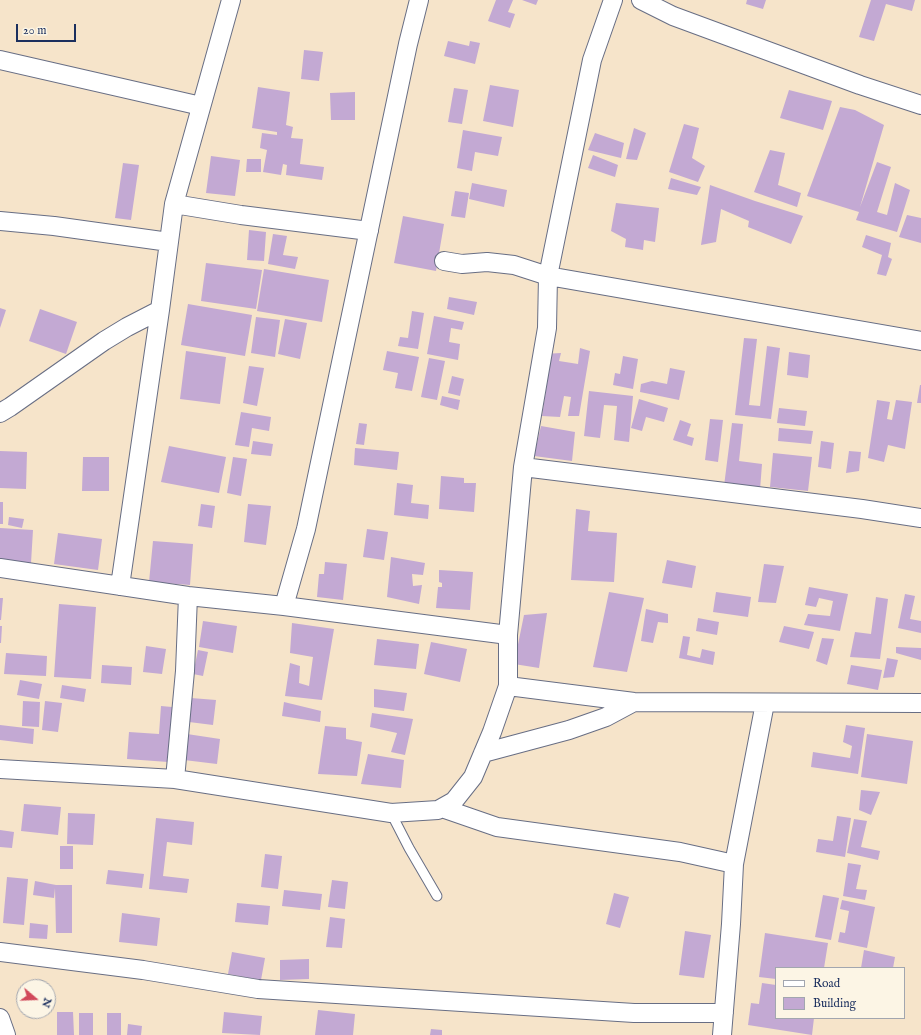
<!DOCTYPE html>
<style>
body{margin:0}
#map{position:relative;width:921px;height:1035px;overflow:hidden;background:#f6e4ca;font-family:"IM FELL English",serif}
canvas{display:block}
.legend{position:absolute;left:775px;top:967px;width:130px;height:52px;box-sizing:border-box;background:#fcf5e5;border:1px solid #a2a6af;margin:0;padding:5px 7px;list-style:none;font-size:12px;color:#1b2f5e}
.legend li{display:flex;align-items:center;gap:8px;height:20px}
.legend b{width:20px;border:1px solid #a2a6af}
.north{position:absolute;left:16px;top:979px;width:40px;height:40px;box-sizing:border-box;background:#fcf5e5;border:1px solid #a2a6af;border-radius:50%;rotate:109deg;font-size:11px;font-weight:700;line-height:16px;text-align:center;color:#1b2f5e}
.north::after{content:'';display:block;margin:auto;width:14px;height:18px;background:#d1495b;clip-path:polygon(50% 0,100% 100%,50% 72%,0 100%)}
.scale{position:absolute;left:16px;top:24px;width:60px;height:18px;box-sizing:border-box;border:2px solid #1b2f5e;border-top:0;padding-left:5px;font-size:12px;line-height:14px;white-space:nowrap;color:#1b2f5e;-webkit-text-stroke:3px #fcf5e5;paint-order:stroke}
</style>
<div id="map">
<canvas width="921" height="1035"></canvas>
<ul class="legend">
<li><b style="height:5px;background:#fff"></b>Road</li>
<li><b style="height:11px;background:#c3a9d3"></b>Building</li>
</ul>
<div class="north">N</div>
<div class="scale">20 m</div>
</div>
<script>
const context = document.querySelector('canvas').getContext('2d');
context.lineJoin = 'round';
function paint(path, color) {
  context.fillStyle = color;
  context.fill(path, 'evenodd');
}
function poly(rows) {
  const path = new Path2D();
  for (const r of rows) {
    path.moveTo(r[0], r[1]);
    for (let i = 2; i < r.length; i += 2) path.lineTo(r[i], r[i + 1]);
  }
  return path;
}
function stroke(path, color, width, dash) {
  context.strokeStyle = color;
  context.lineWidth = width;
  context.lineCap = dash ? 'butt' : 'round';
  context.setLineDash(dash || []);
  context.stroke(path);
}
paint(poly([
 [496,0,513,0,508,12,515,14,510,28,488,21],
 [522,0,538,0,536,5],
 [747,0,766,0,763,9,746,4],
 [871,0,915,0,912,11,886,4,874,41,859,37],
 [448,41,469,46,470,41,480,43,475,64,444,56],
 [304,50,323,52,319,81,301,79],
 [490,85,519,90,513,127,483,121],
 [258,87,290,92,286,125,293,127,291,138,303,139,300,164,324,167,322,180,286,175,287,165,283,164,281,175,263,172,267,150,260,148,262,133,277,135,277,132,252,128],
 [454,88,468,90,462,124,448,122],
 [789,90,832,101,823,130,780,118],
 [355,92,355,120,331,120,330,93],
 [840,107,855,110,884,125,860,207,877,162,891,167,877,212,887,215,895,183,910,190,897,232,856,220,859,212,807,196],
 [684,124,699,128,692,158,705,166,698,182,669,172],
 [634,128,646,133,637,160,626,159],
 [463,130,502,137,498,156,475,152,472,171,457,168],
 [595,133,624,143,621,158,588,150],
 [770,150,785,153,778,185,801,193,797,207,754,192],
 [593,155,618,165,615,177,588,168],
 [211,156,240,160,235,196,206,193],
 [247,159,261,159,261,172,246,172],
 [123,163,139,165,131,220,115,218],
 [671,178,701,187,697,195,668,189],
 [472,183,507,190,504,207,469,199],
 [710,185,755,201,803,216,791,244,748,227,749,221,721,209,716,242,701,245],
 [455,191,469,193,465,218,451,216],
 [616,203,659,208,655,242,644,240,643,250,625,247,626,239,611,231],
 [907,215,921,218,921,243,899,237],
 [403,216,444,224,436,271,394,263],
 [249,230,266,232,264,261,247,260],
 [273,234,287,236,283,255,298,257,295,269,268,264],
 [866,235,891,243,888,257,892,259,886,276,877,274,882,255,862,247],
 [206,263,262,270,256,309,201,301],
 [264,269,329,280,322,322,257,311],
 [449,297,477,302,474,315,447,309],
 [188,304,252,315,245,356,181,345],
 [0,308,6,310,0,328],
 [40,309,77,322,66,354,29,341],
 [412,311,424,313,418,349,398,346,400,337,408,338],
 [434,316,464,322,462,330,451,328,449,342,460,344,458,360,427,354],
 [256,317,280,320,275,357,251,353],
 [285,319,307,323,300,359,278,354],
 [744,338,757,339,749,405,760,406,767,346,780,348,771,419,735,415],
 [580,348,590,351,579,416,568,416,571,397,564,396,560,417,542,416,548,377,539,376,544,354,561,353,559,361,578,364],
 [186,351,226,357,220,404,180,399],
 [387,351,419,357,412,391,395,388,398,373,383,370],
 [789,352,810,355,808,378,787,375],
 [623,356,638,359,633,389,613,385,615,373,620,374],
 [429,358,445,361,437,400,421,397],
 [249,366,264,368,257,406,243,403],
 [670,368,685,371,679,400,640,392,641,384,652,381,667,384],
 [452,376,464,379,460,396,448,393],
 [920,385,921,385,921,403,917,403],
 [589,391,633,396,629,442,614,440,617,406,604,405,600,438,584,436],
 [442,396,460,400,458,410,440,405],
 [639,399,668,408,664,422,646,417,642,431,631,428],
 [877,400,890,402,887,419,892,420,896,400,912,402,905,449,888,445,884,462,868,458],
 [779,408,807,411,805,426,777,423],
 [241,412,271,417,269,431,252,428,249,447,235,445],
 [710,419,723,420,718,462,705,460],
 [680,420,691,424,687,436,694,438,692,446,673,440],
 [359,423,367,424,364,445,356,444],
 [732,423,743,424,739,461,762,464,760,490,724,486],
 [541,426,575,432,572,461,534,456],
 [779,428,813,431,811,444,778,441],
 [253,441,273,444,271,456,251,454],
 [821,441,834,443,831,469,818,467],
 [169,446,226,457,219,493,161,482],
 [355,448,399,452,397,470,354,465],
 [0,451,27,452,26,489,0,488],
 [849,451,861,452,859,471,846,473],
 [773,453,812,457,808,491,770,487],
 [83,457,109,457,109,491,82,491],
 [233,457,247,459,241,496,227,493],
 [441,476,464,478,464,483,476,483,474,512,439,509],
 [397,483,413,485,411,503,429,505,428,519,394,515],
 [0,502,3,502,3,524,0,524],
 [201,504,215,506,212,528,198,526],
 [248,504,271,506,266,545,244,542],
 [576,509,590,511,588,531,617,533,614,582,571,580],
 [9,517,24,519,22,528,8,525],
 [0,528,33,530,31,563,0,562],
 [367,529,388,532,384,560,363,557],
 [58,533,102,539,98,570,54,564],
 [153,541,193,544,190,585,149,582],
 [391,557,425,563,423,575,412,574,413,586,422,585,419,604,387,597],
 [667,560,696,566,692,588,662,583],
 [325,562,347,564,343,600,317,597,319,574,324,574],
 [764,564,784,566,776,603,758,602],
 [439,570,473,572,470,610,436,608,438,587,442,587,442,583,439,582],
 [809,587,848,594,840,631,804,625,808,614,830,616,833,601,819,598,816,607,805,605],
 [609,592,644,598,627,672,593,667],
 [716,592,751,597,748,617,713,612],
 [905,594,915,596,910,619,921,621,921,633,898,628],
 [876,597,888,599,880,659,850,657,855,632,871,634],
 [0,598,3,598,1,620,0,620],
 [59,604,96,607,91,679,54,677],
 [646,609,668,614,668,623,658,622,653,643,641,641],
 [547,613,539,668,514,664,524,615],
 [698,618,719,622,717,635,696,631],
 [203,621,237,626,233,653,199,647],
 [292,623,334,629,322,700,285,696,290,663,300,666,299,683,309,686,313,657,290,653],
 [0,626,2,626,1,643,0,643],
 [784,626,814,632,809,649,779,642],
 [683,636,690,637,687,655,700,658,702,649,715,652,713,665,679,658],
 [822,638,834,639,827,665,816,661],
 [377,639,419,644,416,669,374,665],
 [431,642,467,649,460,682,424,674],
 [146,646,166,649,162,674,143,672],
 [896,647,921,648,921,660,896,653],
 [198,650,208,652,203,676,193,674],
 [6,653,47,656,46,676,4,674],
 [887,658,898,660,894,677,883,678],
 [102,665,132,667,131,685,101,683],
 [851,665,882,670,878,690,847,684],
 [20,680,42,684,39,699,17,695],
 [62,685,86,689,84,702,60,698],
 [374,689,407,693,404,711,374,707],
 [191,698,216,700,213,725,189,722],
 [23,701,40,702,39,727,22,726],
 [45,701,62,703,58,732,42,730],
 [284,702,321,711,320,722,282,716],
 [161,706,172,707,168,762,127,759,129,732,159,734],
 [372,713,413,719,405,755,391,752,397,733,370,727],
 [0,725,34,729,33,744,0,740],
 [846,725,865,728,858,774,811,767,813,752,850,758,852,746,843,742],
 [325,726,346,728,346,739,362,742,357,776,318,774],
 [187,734,220,739,217,764,184,760],
 [867,734,913,741,907,784,861,777],
 [368,754,404,760,401,788,361,784],
 [861,790,880,792,871,815,859,810],
 [24,804,61,807,58,835,21,831],
 [68,813,95,814,93,845,67,844],
 [837,816,851,818,845,857,816,852,818,839,833,841],
 [156,818,194,822,192,845,167,842,163,876,189,879,187,893,149,889],
 [854,819,867,821,861,847,880,851,878,860,847,853],
 [0,830,14,832,12,848,0,847],
 [60,846,73,846,73,869,60,869],
 [265,854,282,856,278,889,261,887],
 [848,863,861,865,856,889,867,890,865,900,843,896],
 [108,870,144,874,142,888,106,884],
 [7,877,28,879,24,925,3,923],
 [332,880,348,882,345,909,328,907],
 [35,881,56,885,72,885,72,933,56,933,55,888,54,898,33,895],
 [284,890,322,894,320,910,282,906],
 [614,893,629,897,620,928,606,924],
 [823,895,839,898,831,940,815,937],
 [842,900,875,907,867,948,838,942,840,932,845,933,849,911,840,909],
 [237,903,270,906,268,925,235,922],
 [122,913,160,918,157,946,119,942],
 [330,917,345,919,342,948,326,947],
 [30,923,48,925,47,939,29,938],
 [685,931,711,935,704,978,679,975],
 [765,933,828,943,824,968,776,968,776,979,759,977],
 [864,950,895,957,893,968,861,968],
 [232,952,265,958,261,980,228,974],
 [309,959,309,979,280,980,280,960],
 [762,983,776,985,776,1018,814,1018,812,1035,748,1025,751,1003,759,1004],
 [318,1010,355,1014,353,1035,315,1035],
 [57,1012,73,1012,74,1035,57,1035],
 [224,1012,262,1016,260,1035,222,1033],
 [79,1013,93,1013,93,1035,79,1035],
 [107,1013,121,1013,121,1035,107,1035],
 [128,1024,142,1026,141,1035,127,1035],
 [431,1029,442,1030,442,1035,430,1035]
]), '#c3a9d3');
const lane = poly([
 [391,813,409,848,437,896]
]);
const street = poly([
 [641,0,673,16,860,85,921,105],
 [0,60,201,106],
 [174,204,241,215,369,231],
 [0,221,54,226,169,242],
 [444,261,462,264,487,262,514,265,548,276,921,341],
 [0,413,10,407,104,341,127,327,160,310],
 [523,467,862,509,921,518],
 [0,568,188,596,284,606,508,635],
 [120,586,160,310,174,204,231,0],
 [284,606,306,529,408,44,419,0],
 [508,686,634,702,921,703],
 [483,753,569,730,606,717,634,702],
 [0,769,175,779,391,813,438,810,454,801,473,777,492,732,508,686,508,635,523,467,547,328,548,276,592,60,613,0],
 [175,779,185,671,188,596],
 [442,808,497,827,680,852,734,864],
 [0,952,143,970,258,989,634,1013,724,1013],
 [0,1018,6,1035],
 [722,1035,731,924,734,864,765,703]
]);
stroke(lane, '#686e84', 11);
stroke(street, '#686e84', 20);
stroke(lane, '#fff', 9);
stroke(street, '#fff', 18);
</script>
